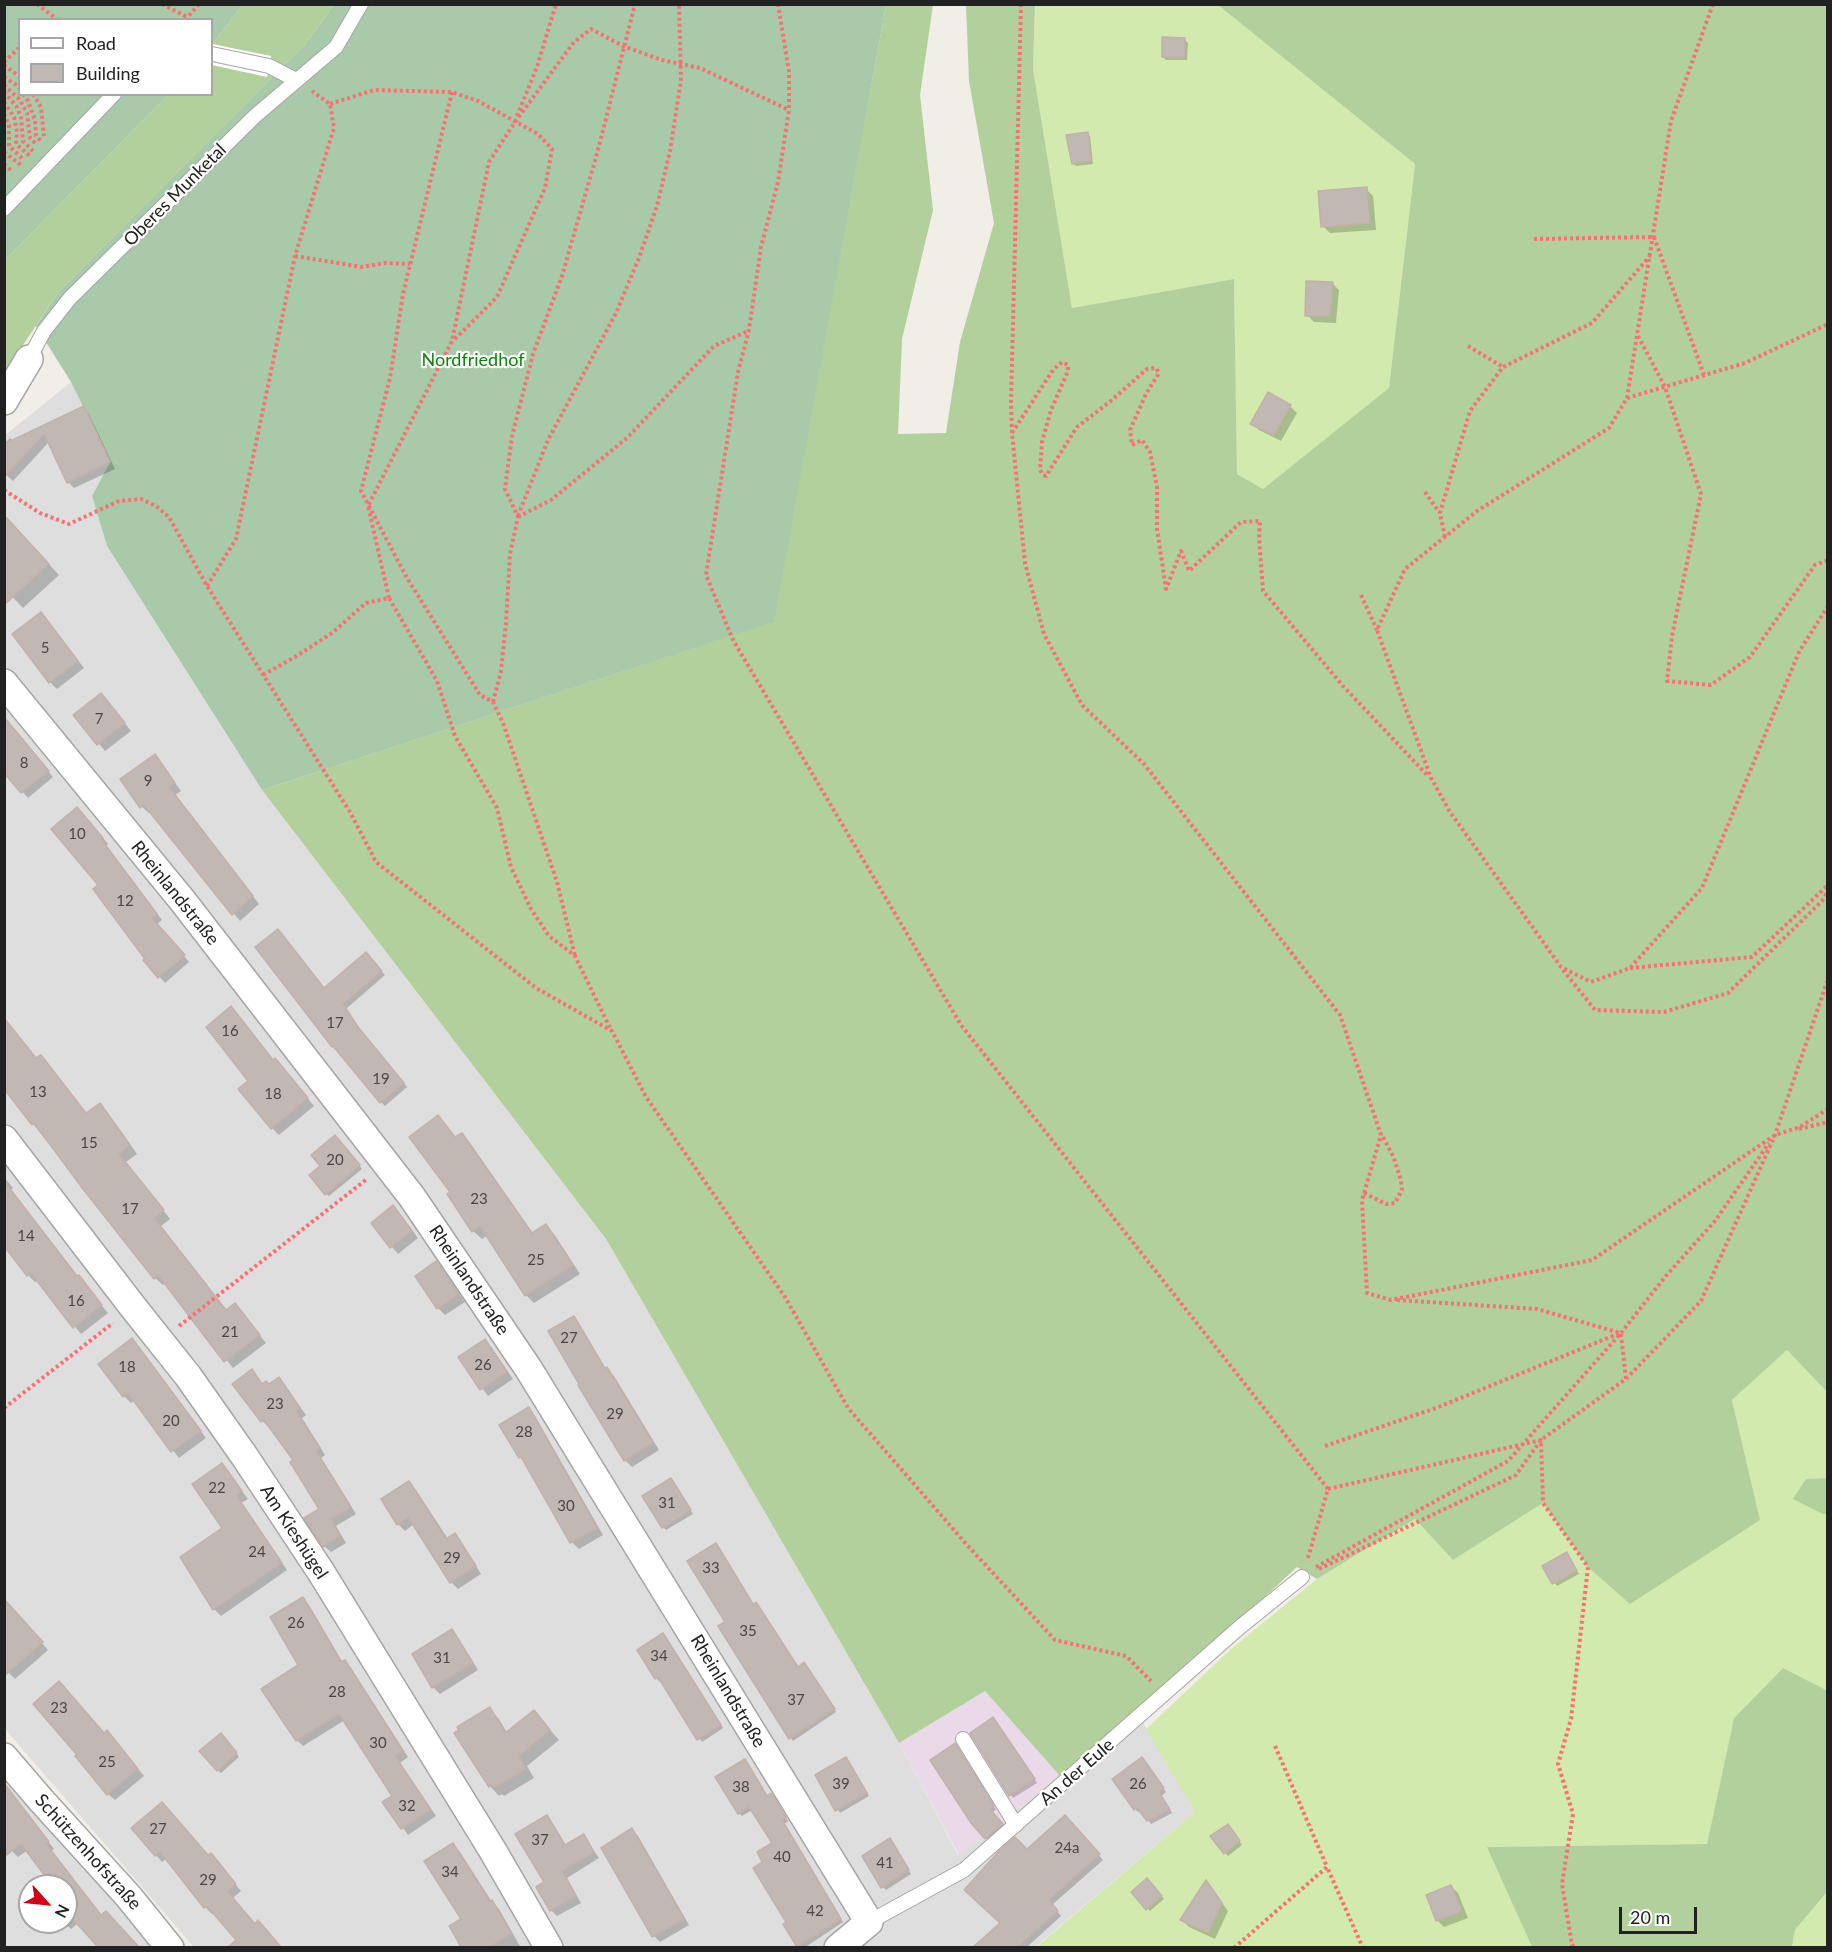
<!DOCTYPE html>
<meta charset="utf-8">
<style>
body{margin:0}
#map{position:relative;width:1832px;height:1952px;overflow:hidden;background:#f1ede7;font-family:Lato,sans-serif}
canvas{display:block}
.frame{position:absolute;inset:0;border:6px solid #212121;pointer-events:none}
.legend{position:absolute;left:18px;top:18px;width:195px;height:78px;box-sizing:border-box;background:#fff;border:2px solid #a6a6a6;margin:0;padding:8px 10px;list-style:none;font-size:18px;color:#212121}
.legend li{display:flex;align-items:center;gap:12px;height:30px}
.legend b{width:30px;border:2px solid #a6a6a6}
.north{position:absolute;left:18px;top:1874px;width:60px;height:60px;box-sizing:border-box;background:#fff;border:2px solid #a6a6a6;border-radius:50%;rotate:117deg;font-size:16px;font-weight:700;line-height:24px;text-align:center;color:#212121}
.north::after{content:'';display:block;margin:auto;width:21px;height:27px;background:#d1001a;clip-path:polygon(50% 0,100% 100%,50% 72%,0 100%)}
.scale{position:absolute;left:1619px;top:1907px;width:78px;height:27px;box-sizing:border-box;border:3px solid #212121;border-top:0;padding-left:8px;font-size:18px;line-height:21px;white-space:nowrap;color:#212121;-webkit-text-stroke:4px #fff;paint-order:stroke}
</style>
<div id="map">
<canvas width="1832" height="1952"></canvas>
<div class="frame"></div>
<ul class="legend">
<li><b style="height:8px;background:#fff"></b>Road</li>
<li><b style="height:16px;background:#c2b8b3"></b>Building</li>
</ul>
<div class="north">N</div>
<div class="scale">20 m</div>
</div>
<script>
const context = document.querySelector('canvas').getContext('2d');
context.lineJoin = 'round';
function paint(path, color) {
  context.fillStyle = color;
  context.fill(path, 'evenodd');
}
function poly(rows) {
  const path = new Path2D();
  for (const r of rows) {
    path.moveTo(r[0], r[1]);
    for (let i = 2; i < r.length; i += 2) path.lineTo(r[i], r[i + 1]);
  }
  return path;
}
function stroke(path, color, width, dash) {
  context.strokeStyle = color;
  context.lineWidth = width;
  context.lineCap = dash ? 'butt' : 'round';
  context.setLineDash(dash || []);
  context.stroke(path);
}
function drawText(font, color, halo, rows, align = 'center') {
  context.font = font + ' Lato,sans-serif';
  context.lineWidth = 4.5;
  context.setLineDash([]);
  context.textBaseline = 'middle';
  context.strokeStyle = halo;
  context.fillStyle = color;
  for (const [text, x, y, turn = 0] of rows) {
    context.save();
    context.translate(x, y);
    context.rotate((+turn || 0) * Math.PI / 180);
    context.textAlign = isNaN(turn) ? turn : align;
    if (halo) context.strokeText(text, 0, 0);
    context.fillText(text, 0, 0);
    context.restore();
  }
}
paint(poly([
 [71,382,110,462,92,496,107,546,262,790,606,1239,899,1743,958,1855,1138,1714,1195,1812,1035,1947,194,1947,5,1729,4,436],
 [4,1762,164,1947,5,1947],
 [30,1886,66,1886,66,1922,30,1922]
]), '#dfdede');
paint(poly([
 [985,1691,1060,1776,959,1855,899,1743]
]), '#ead9e9');
paint(poly([
 [1035,5,1218,5,1415,164,1389,389,1263,489,1237,474,1234,279,1072,308,1033,69],
 [1787,1350,1827,1392,1827,1478,1806,1479,1823,1514,1827,1514,1827,1691,1783,1668,1734,1718,1707,1844,1488,1847,1532,1947,1035,1948,1195,1812,1146,1729,1231,1649,1317,1579,1415,1519,1453,1560,1543,1503,1588,1567,1760,1520,1732,1400],
 [1827,1892,1827,1947,1792,1948,1795,1930]
]), '#d3eaae');
paint(poly([
 [243,5,334,5,306,43,59,291,23,345,5,380,5,260,168,95,212,94,212,44],
 [886,5,933,5,920,95,933,210,902,339,898,434,946,433,960,342,994,223,969,81,966,5,1035,5,1033,69,1072,308,1234,279,1237,474,1263,489,1389,388,1415,164,1218,5,1827,5,1828,1319,1826,1321,1828,1332,1827,1392,1787,1350,1732,1400,1760,1520,1630,1604,1588,1567,1543,1503,1453,1560,1415,1519,1317,1579,1297,1567,1138,1714,1060,1776,985,1691,899,1743,606,1239,262,790,773,622],
 [1827,1478,1827,1514,1823,1514,1793,1499,1806,1479],
 [1783,1668,1828,1691,1827,1892,1795,1930,1792,1947,1532,1947,1487,1847,1707,1844,1734,1718]
]), '#b2d09c');
paint(poly([
 [5,5,243,5,212,44,212,20,20,20,20,94,168,95,5,260],
 [334,5,886,5,774,622,262,790,107,546,92,496,110,462,71,382,36,326,59,291,306,43]
]), '#a8caa9');
paint(poly([
 [212,44,271,56,267,77,212,65]
]), '#fff');
paint(poly([
 [1185,40,1188,43,1187,60,1166,60,1163,57],
 [1087,133,1090,136,1093,164,1076,166,1073,163],
 [1366,189,1373,196,1376,230,1330,233,1323,226],
 [1333,284,1339,290,1336,323,1314,322,1307,315],
 [1290,406,1297,413,1281,441,1259,430,1252,423],
 [83,408,89,414,115,469,74,488,68,482,49,442,13,481,4,473,4,444,10,438,13,441],
 [19,532,59,575,23,608,4,588],
 [41,614,84,668,57,689,50,682],
 [108,702,131,731,105,751,75,715],
 [4,716,53,777,28,798,4,770],
 [155,756,181,791,175,795,259,904,240,921,151,812,149,813,142,807],
 [83,815,108,844,106,846,162,920,157,924,189,962,165,983,145,960,147,959],
 [369,958,385,975,346,1009,362,1032,407,1087,385,1106,381,1102,324,989],
 [41,1057,87,1114,99,1105,107,1112,137,1154,126,1162,170,1219,161,1226,227,1311,235,1305,266,1343,233,1368,166,1283,163,1285,155,1278,4,1087],
 [274,1061,282,1067,314,1106,279,1135,272,1128],
 [461,1134,470,1143,533,1234,546,1226,554,1234,580,1274,534,1303,526,1295,488,1235,482,1239,473,1231,452,1192,456,1139],
 [338,1140,362,1169,329,1196,326,1194,322,1166],
 [4,1177,13,1188,11,1190,78,1277,108,1313,81,1334,38,1280,35,1282,28,1275,4,1244],
 [400,1214,418,1238,398,1254,392,1247],
 [436,1263,465,1302,445,1315,438,1308],
 [573,1318,580,1325,606,1369,614,1376,659,1450,632,1467,625,1460],
 [132,1340,206,1438,179,1458,134,1400,131,1403,124,1396],
 [485,1341,492,1348,513,1379,488,1396,460,1358],
 [252,1371,263,1385,269,1386,279,1379,285,1386,306,1415,302,1418,325,1455,321,1458,356,1514,336,1526,346,1543,331,1552,324,1546,321,1510,295,1461,270,1426,269,1427,262,1421],
 [528,1409,535,1416,603,1535,579,1549,572,1542,525,1462,520,1457],
 [222,1465,248,1499,241,1503,287,1570,221,1616,214,1609,224,1528],
 [409,1483,416,1490,448,1539,454,1535,461,1542,481,1574,458,1589,451,1582,414,1524,405,1531,398,1524],
 [673,1483,693,1514,666,1530,663,1527],
 [718,1548,754,1605,798,1668,807,1667,836,1712,793,1741,727,1622],
 [1567,1554,1579,1574,1557,1586,1544,1566],
 [303,1599,309,1605,343,1663,345,1662,351,1668,408,1757,400,1763,436,1816,408,1835,385,1802,394,1796,345,1720,303,1746,297,1740],
 [21,1619,48,1650,15,1679,4,1668],
 [452,1631,458,1638,478,1670,440,1694,433,1687],
 [666,1638,723,1728,702,1742,661,1679,659,1681,656,1678],
 [489,1709,499,1719,507,1733,534,1712,559,1740,527,1766,534,1778,504,1796,502,1794,499,1796,490,1786,457,1733],
 [993,1719,1037,1783,1013,1798,972,1734],
 [104,1734,113,1739,144,1776,115,1800,108,1794],
 [224,1738,239,1757,221,1773,218,1770],
 [958,1748,996,1810,991,1813,1005,1827,989,1841,972,1822],
 [745,1761,768,1798,774,1798,788,1821,784,1824,843,1922,804,1948,799,1946,785,1925,788,1922,765,1862,774,1843,752,1810,742,1816,739,1813],
 [849,1762,869,1796,840,1813,817,1776],
 [1145,1762,1166,1792,1161,1796,1172,1813,1151,1824,1141,1810,1138,1812,1135,1809],
 [5,1786,54,1849,51,1851,102,1916,112,1919,138,1948,100,1948,78,1923,71,1929,64,1922,66,1922,66,1886,36,1886,47,1876,28,1850,18,1857,12,1851],
 [546,1817,552,1823,566,1846,583,1836,599,1858,567,1878,581,1903,557,1916,551,1910,546,1883],
 [1069,1821,1103,1860,1052,1905,1061,1916,1026,1948,995,1948,986,1938,1002,1923,1027,1851],
 [133,1828,208,1857,211,1855,241,1891,233,1898,255,1925,265,1929,280,1948,237,1948,233,1944,238,1940,214,1913,212,1914,205,1907,167,1858,162,1862],
 [1230,1829,1242,1845,1228,1856,1225,1853],
 [632,1830,638,1836,689,1925,660,1942,654,1936,603,1849],
 [892,1843,911,1874,886,1890,883,1887],
 [453,1845,460,1852,492,1902,499,1909,521,1948,463,1948,451,1926,463,1919],
 [1147,1880,1164,1899,1150,1911,1133,1892],
 [1207,1882,1228,1911,1215,1939,1189,1927,1182,1920],
 [1451,1886,1458,1893,1468,1918,1444,1927,1437,1920]
]), '#0003');
const building = poly([
 [1162,37,1185,38,1184,58,1162,57,1162,37],
 [1088,132,1091,161,1072,164,1066,135,1088,132],
 [1367,187,1370,223,1321,227,1318,191,1367,187],
 [1306,281,1333,282,1330,316,1305,316,1306,281],
 [1268,392,1291,405,1274,435,1250,424,1268,392],
 [84,406,110,462,67,483,44,434,4,477,4,444,84,406],
 [4,515,49,564,4,605,4,515],
 [41,612,78,661,49,683,12,634,41,612],
 [101,693,125,723,97,745,73,715,101,693],
 [4,717,49,771,21,793,4,773,4,717],
 [155,754,175,783,169,787,253,896,232,915,144,805,140,808,120,779,155,754],
 [77,807,103,838,101,839,157,914,152,918,185,955,158,978,143,960,145,959,93,889,98,885,51,829,77,807],
 [278,929,324,988,366,952,382,971,343,1004,358,1027,404,1083,380,1103,333,1046,332,1047,255,947,278,929],
 [231,1006,273,1060,275,1058,308,1098,271,1129,238,1089,248,1081,206,1027,231,1006],
 [4,1018,36,1058,41,1055,86,1113,100,1103,130,1145,119,1154,164,1210,154,1218,226,1310,235,1303,260,1335,224,1362,158,1275,154,1279,83,1189,34,1123,32,1125,4,1089,4,1018],
 [438,1115,455,1137,462,1133,532,1233,546,1224,573,1265,525,1296,480,1226,472,1232,447,1194,450,1192,409,1137,438,1115],
 [335,1135,360,1165,325,1195,309,1175,320,1166,311,1155,335,1135],
 [4,1181,77,1276,79,1275,102,1305,73,1328,31,1273,27,1276,4,1246,4,1181],
 [393,1205,412,1231,390,1248,371,1223,393,1205],
 [436,1261,459,1294,437,1309,415,1276,436,1261],
 [574,1316,605,1369,607,1367,653,1443,624,1461,578,1385,579,1384,548,1331,574,1316],
 [132,1338,201,1431,171,1452,128,1393,123,1397,98,1364,132,1338],
 [485,1339,507,1372,480,1390,458,1357,485,1339],
 [252,1369,262,1384,266,1381,269,1384,279,1377,300,1408,296,1411,320,1448,316,1451,351,1507,331,1519,340,1536,323,1547,304,1518,319,1509,290,1462,293,1460,264,1420,261,1422,232,1384,252,1369],
 [529,1407,597,1528,570,1543,521,1457,519,1458,499,1425,529,1407],
 [222,1463,242,1491,236,1495,282,1563,213,1610,180,1557,222,1528,192,1484,222,1463],
 [671,1478,691,1510,662,1528,642,1496,671,1478],
 [409,1481,446,1539,455,1533,476,1566,450,1583,408,1517,397,1525,381,1499,409,1481],
 [716,1543,753,1604,756,1602,798,1667,804,1662,835,1709,789,1739,718,1626,725,1622,687,1561,716,1543],
 [1567,1552,1577,1571,1552,1584,1542,1566,1567,1552],
 [303,1597,341,1662,345,1660,403,1751,395,1756,431,1810,401,1829,382,1802,392,1796,339,1714,296,1741,261,1689,298,1665,270,1617,303,1597],
 [4,1599,43,1642,4,1676,4,1599],
 [452,1629,473,1663,432,1688,412,1654,452,1629],
 [663,1633,721,1725,697,1740,658,1677,655,1679,637,1650,663,1633],
 [59,1681,104,1733,107,1730,138,1769,107,1795,75,1756,77,1755,33,1704,59,1681],
 [490,1707,505,1733,534,1710,550,1730,519,1756,526,1769,494,1788,492,1785,489,1787,454,1733,459,1730,457,1727,490,1707],
 [993,1717,1035,1779,1009,1796,970,1733,993,1717],
 [221,1733,237,1753,217,1771,199,1751,221,1733],
 [955,1743,994,1806,990,1809,1003,1824,985,1839,971,1823,930,1760,955,1743],
 [846,1757,867,1793,835,1811,815,1775,846,1757],
 [1142,1757,1164,1788,1159,1792,1170,1810,1147,1821,1137,1808,1134,1810,1112,1779,1142,1757],
 [745,1759,767,1796,771,1793,786,1818,782,1820,841,1919,797,1947,783,1924,786,1922,753,1868,762,1862,757,1852,772,1843,749,1807,738,1814,715,1777,745,1759],
 [4,1783,49,1842,46,1844,101,1915,106,1911,139,1947,98,1947,71,1917,66,1921,66,1886,34,1886,45,1876,21,1844,4,1857,4,1783],
 [162,1802,208,1855,211,1853,236,1884,227,1891,255,1924,258,1920,281,1947,228,1947,236,1940,207,1906,204,1908,160,1852,155,1856,131,1828,162,1802],
 [547,1815,565,1845,584,1834,594,1852,562,1871,576,1896,550,1911,536,1887,544,1882,515,1834,547,1815],
 [1065,1815,1100,1854,1049,1900,1058,1911,1017,1947,973,1947,1000,1923,964,1890,998,1852,1015,1837,1027,1849,1065,1815],
 [1228,1824,1240,1841,1224,1854,1210,1836,1228,1824],
 [632,1828,684,1919,652,1937,601,1848,632,1828],
 [890,1838,909,1870,881,1888,862,1856,890,1838],
 [453,1843,490,1902,492,1900,512,1934,489,1947,461,1947,449,1926,461,1919,424,1861,453,1843],
 [1147,1878,1162,1896,1146,1910,1131,1892,1147,1878],
 [1206,1880,1222,1903,1208,1933,1180,1920,1206,1880],
 [1451,1885,1462,1911,1436,1921,1426,1895,1451,1885]
]);
paint(building, '#c2b8b3');
stroke(building, '#c3b1a9', 1.5);
const lane = poly([
 [212,54,269,66,296,80],
 [4,209,114,94],
 [29,359,44,331,70,298,255,116,336,47,361,4],
 [963,1739,1016,1825],
 [869,1922,964,1870,1240,1627,1302,1577]
]);
const street = poly([
 [4,401,29,359],
 [4,683,182,900,412,1197,528,1368,869,1922,838,1948],
 [4,1139,133,1307,188,1376,245,1457,321,1572,493,1851,549,1948],
 [4,1757,41,1800,129,1897,170,1948]
]);
stroke(lane, '#a5a5a5', 16);
stroke(street, '#a5a5a5', 30);
stroke(poly([
 [37,4,58,20],
 [162,4,187,17],
 [778,4,789,72,789,110,778,182,761,247,749,330,738,372,706,575,733,640,961,1025,1328,1489,1307,1561],
 [1021,4,1011,402,1012,433,1025,563,1044,634,1082,705,1144,764,1340,1015,1381,1135,1362,1200,1367,1293,1391,1300,1592,1260,1775,1135,1800,1127,1828,1109],
 [1713,4,1671,121,1627,398,1609,428,1477,511,1405,569,1377,630,1431,778,1450,812,1561,967,1591,982,1630,968,1702,888,1799,652,1828,606],
 [185,20,199,4],
 [4,62,20,47],
 [4,65,20,77],
 [4,77,15,84,20,89],
 [4,85,19,99,27,113,30,138,37,145],
 [4,92,17,107,21,118,23,141,33,151],
 [452,92,403,294,390,378,361,491,407,578,480,695,493,702,503,723,557,882,575,956],
 [23,94,28,101,35,120,36,136,42,142],
 [33,94,41,107,44,136],
 [4,102,14,117,17,132,16,144,30,156],
 [330,104,374,90,452,92,478,101,538,134,552,149,545,188,497,297,453,341],
 [4,114,9,125,9,146,24,160],
 [517,116,537,67,556,4],
 [4,152,21,165],
 [4,164,13,172],
 [1534,239,1654,237,1704,375],
 [295,256,362,267,385,263,410,264],
 [1638,336,1665,387,1701,494,1672,636,1667,681,1711,685,1750,657,1815,565,1828,560],
 [1468,346,1503,367],
 [1627,398,1745,363,1828,324],
 [1012,433,1053,370,1062,362,1068,365,1068,371,1051,410,1042,442,1040,470,1043,475,1046,476,1077,427,1112,400,1147,369,1156,368,1159,373,1146,394,1130,430,1132,445,1142,440,1150,452,1157,487,1157,529,1166,589,1181,551,1189,571,1241,522,1260,521,1259,538,1263,591,1343,686,1428,776],
 [4,490,40,513,69,524,119,501,141,499,156,506,169,517,207,586,350,812,376,862,536,988,612,1031,646,1097,785,1297,848,1408,967,1545,1055,1640,1126,1656,1151,1681],
 [1425,492,1439,512],
 [518,516,548,440,616,313,639,258,657,206,670,151,681,80,679,4],
 [518,517,551,500,627,438,714,346,748,331],
 [1445,537,1440,513,1470,411,1503,367,1592,323,1650,256],
 [207,586,236,539,295,256,334,128,330,104,312,91],
 [1361,595,1377,630],
 [389,598,368,506,452,341,489,162,515,122,574,42,591,29,623,46,662,60,700,68,789,110],
 [263,675,295,657,332,633,366,603,389,598,437,681,455,736,497,808,511,867,531,909,549,936,575,956,611,1030],
 [493,702,501,671,506,623,510,554,518,517,505,489,512,436,533,354,562,276,598,150,635,4],
 [1630,968,1752,957,1828,885],
 [1563,970,1595,1010,1664,1012,1728,993,1822,901,1828,891],
 [1799,1129,1828,1122],
 [1364,1193,1386,1204,1395,1203,1402,1190,1401,1180,1393,1156,1382,1135],
 [1397,1300,1537,1309,1620,1333],
 [179,1326,367,1179],
 [1621,1334,1626,1379],
 [4,1408,113,1323],
 [1325,1446,1436,1408,1620,1333],
 [1328,1489,1541,1440,1543,1503,1588,1567,1571,1719,1558,1764,1573,1814,1562,1884,1572,1945,1578,1948],
 [1316,1567,1508,1461,1621,1333,1665,1277,1715,1221,1769,1143],
 [1319,1569,1516,1475,1541,1440,1626,1379,1701,1301,1775,1135,1828,979],
 [1275,1746,1327,1867],
 [1234,1948,1327,1867,1363,1948]
]), '#fa7072', 4, [3, 3]);
stroke(lane, '#fff', 14);
stroke(street, '#fff', 27);
drawText('15px', '#494746', null, [
 ["5",45,648],
 ["7",99,719],
 ["8",24,763],
 ["9",148,781],
 ["10",77,834],
 ["12",125,901],
 ["17",335,1023],
 ["16",230,1031],
 ["19",381,1079],
 ["13",38,1092],
 ["18",273,1094],
 ["15",89,1143],
 ["20",335,1160],
 ["23",479,1199],
 ["17",130,1209],
 ["14",26,1236],
 ["25",536,1260],
 ["16",76,1301],
 ["21",230,1332],
 ["27",569,1338],
 ["26",483,1365],
 ["18",127,1367],
 ["23",275,1404],
 ["29",615,1414],
 ["20",171,1421],
 ["28",524,1432],
 ["22",217,1488],
 ["31",667,1503],
 ["30",566,1506],
 ["24",257,1552],
 ["29",452,1558],
 ["33",711,1568],
 ["26",296,1623],
 ["35",748,1631],
 ["34",659,1656],
 ["31",442,1658],
 ["28",337,1692],
 ["37",796,1700],
 ["23",59,1708],
 ["30",378,1743],
 ["25",107,1762],
 ["39",841,1784],
 ["26",1138,1784],
 ["38",741,1787],
 ["32",407,1806],
 ["27",158,1829],
 ["37",540,1840],
 ["24a",1067,1848],
 ["40",782,1857],
 ["41",885,1863],
 ["34",450,1872],
 ["29",208,1880],
 ["42",815,1911]
]);
drawText('18px', '#212121', '#fff', [
 ["Oberes Munketal",175,195,-45],
 ["Rheinlandstraße",175,893,51],
 ["Rheinlandstraße",469,1280,56],
 ["Am Kieshügel",294,1532,57],
 ["Rheinlandstraße",728,1691,59],
 ["An der Eule",1077,1772,-41],
 ["Schützenhofstraße",88,1852,48]
]);
drawText('18px', '#11810c', '#fff', [
 ["Nordfriedhof",473,360]
]);
</script>
